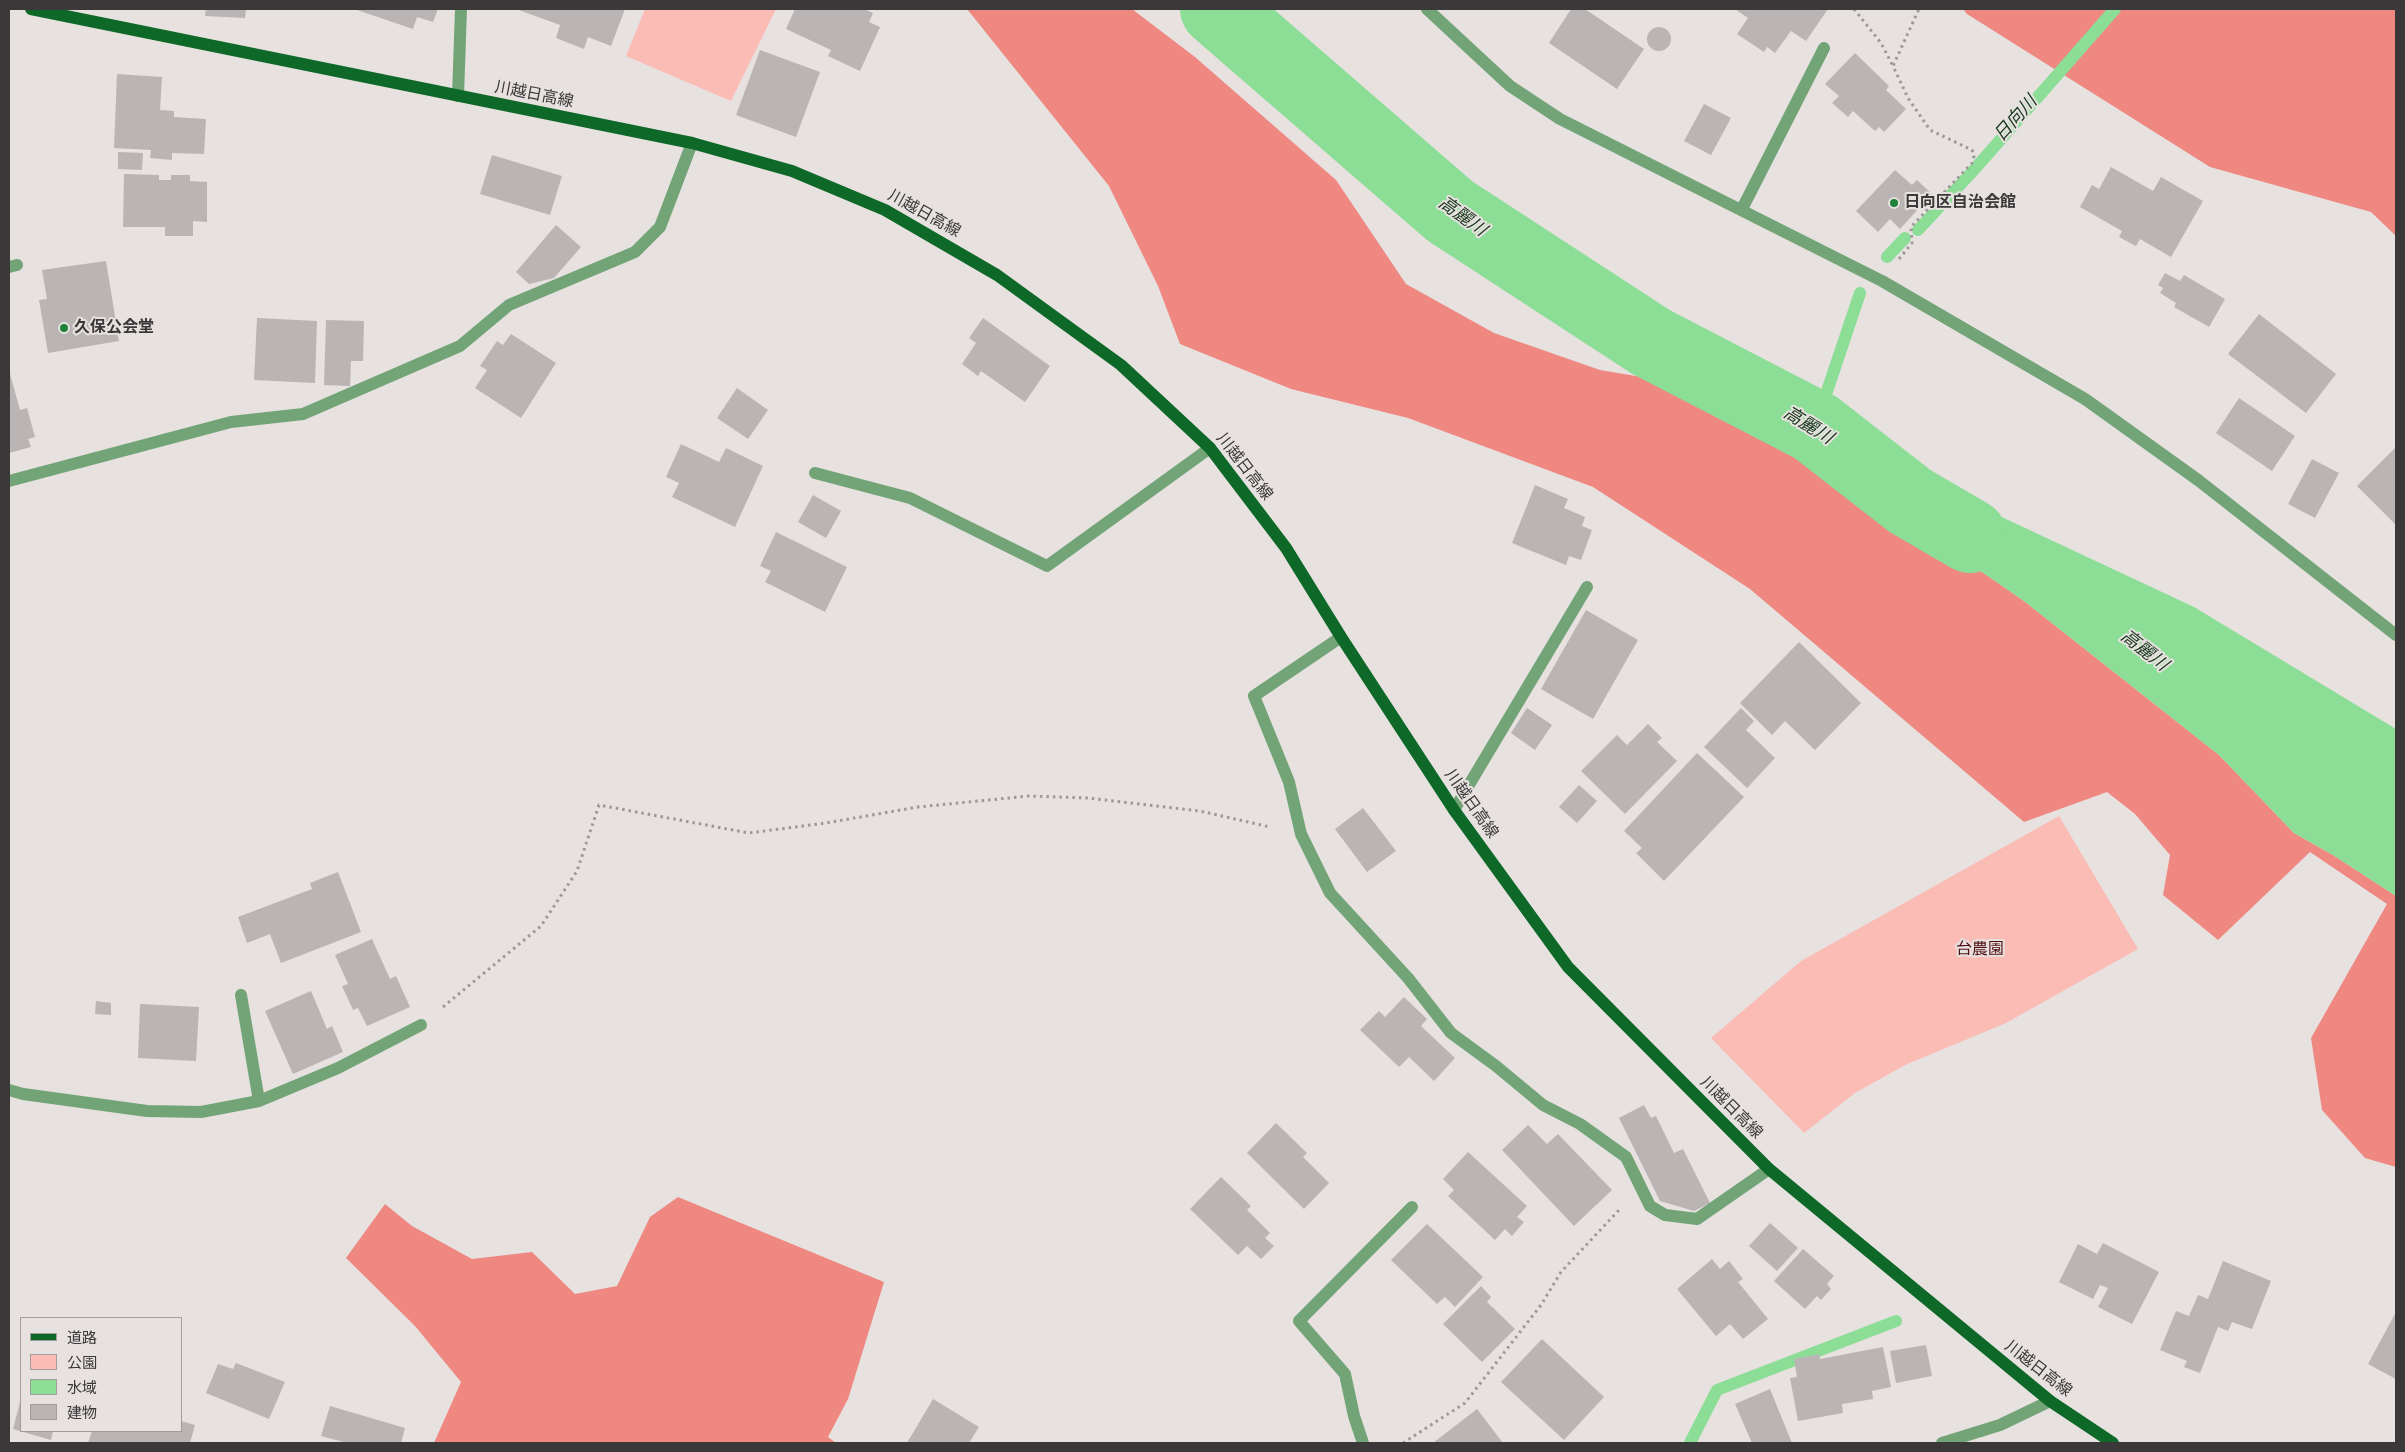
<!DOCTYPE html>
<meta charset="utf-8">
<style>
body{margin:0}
#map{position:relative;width:2405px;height:1452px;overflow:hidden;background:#e7e1e0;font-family:"Varela Round","Noto Sans JP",sans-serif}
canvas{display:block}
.frame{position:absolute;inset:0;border:10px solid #3a3838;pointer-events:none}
.legend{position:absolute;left:20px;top:1317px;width:162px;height:115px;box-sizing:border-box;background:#e7e1e0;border:1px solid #a29d9d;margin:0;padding:6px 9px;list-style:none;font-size:15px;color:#3a3838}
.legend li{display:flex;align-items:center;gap:10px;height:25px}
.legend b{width:25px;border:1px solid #a29d9d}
</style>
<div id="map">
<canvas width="2405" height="1452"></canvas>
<div class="frame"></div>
<ul class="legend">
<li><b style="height:6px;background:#0e6827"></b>道路</li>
<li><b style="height:14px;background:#fcbcb6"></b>公園</li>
<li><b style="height:14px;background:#8cdd96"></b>水域</li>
<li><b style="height:14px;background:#bab4b4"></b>建物</li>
</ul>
</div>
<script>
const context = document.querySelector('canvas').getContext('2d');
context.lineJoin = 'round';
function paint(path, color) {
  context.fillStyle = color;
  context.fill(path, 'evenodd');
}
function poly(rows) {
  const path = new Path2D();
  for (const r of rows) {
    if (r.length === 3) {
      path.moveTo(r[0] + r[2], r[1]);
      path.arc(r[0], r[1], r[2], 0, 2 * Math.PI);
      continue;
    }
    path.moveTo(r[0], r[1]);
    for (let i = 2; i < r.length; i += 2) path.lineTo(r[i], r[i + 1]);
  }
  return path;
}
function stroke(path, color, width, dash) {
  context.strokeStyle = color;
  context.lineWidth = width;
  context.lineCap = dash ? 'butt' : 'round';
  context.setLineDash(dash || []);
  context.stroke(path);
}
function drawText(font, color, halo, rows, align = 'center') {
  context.font = font + ' "Varela Round","Noto Sans JP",sans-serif';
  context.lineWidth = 4;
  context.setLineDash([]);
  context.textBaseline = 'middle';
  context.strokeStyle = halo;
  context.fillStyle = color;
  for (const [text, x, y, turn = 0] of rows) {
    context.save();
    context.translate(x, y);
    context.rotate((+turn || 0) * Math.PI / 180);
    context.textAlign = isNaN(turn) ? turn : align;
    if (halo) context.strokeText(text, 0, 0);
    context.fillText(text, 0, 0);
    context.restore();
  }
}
paint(poly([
 [645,9,776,9,731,101,626,56],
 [2059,816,2138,949,2006,1023,1905,1065,1855,1093,1804,1133,1711,1038,1801,961]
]), '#fcbcb6');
paint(poly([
 [967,9,1132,9,1195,57,1336,180,1406,284,1494,333,1600,370,1707,388,1917,527,2024,601,2219,755,2294,833,2333,855,2396,896,2396,1167,2365,1158,2322,1110,2311,1038,2387,904,2310,852,2218,940,2163,895,2170,855,2135,814,2107,792,2024,822,1750,589,1593,487,1408,418,1291,389,1180,344,1158,286,1109,186],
 [1963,9,2396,9,2396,236,2371,212,2210,167,1967,14],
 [678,1197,884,1282,848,1399,828,1437,836,1443,434,1443,461,1382,415,1326,346,1258,385,1204,412,1226,472,1259,532,1252,575,1294,617,1286,650,1217]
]), '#ee8881');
paint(poly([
 [1882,461,2194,607,2396,729,2396,896,2333,855,2294,833,2219,755,2024,601,1889,508]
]), '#8cdd96');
stroke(poly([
 [1918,230,1973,171,2115,9],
 [1887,257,1905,238],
 [1815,427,1860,293],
 [1690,1443,1717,1390,1896,1321]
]), '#8cdd96', 12);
stroke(poly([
 [1217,9,1450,211,1651,342,1815,427,1910,501,1970,536]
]), '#8cdd96', 74);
paint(poly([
 [206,9,246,9,245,18,205,16],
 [354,9,438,9,433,22,417,17,413,29],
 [516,9,625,9,611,46,588,37,584,49,556,38,560,25],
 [795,9,864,9,873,13,869,22,880,27,860,71,828,56,831,50,786,29],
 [1571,9,1585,9,1644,49,1617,89,1549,43],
 [1735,9,1828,9,1806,41,1791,31,1775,53,1767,47,1764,52,1737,34,1748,18],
 [1659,39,12],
 [760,50,820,72,796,137,736,115],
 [1855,53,1889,86,1886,90,1906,109,1884,132,1879,127,1875,131,1853,111,1848,117,1832,103,1839,96,1825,84],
 [117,74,162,77,160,110,174,111,174,117,206,119,204,154,172,153,172,160,150,158,151,150,114,148],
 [1704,104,1731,118,1711,155,1684,141],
 [118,152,143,153,142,170,118,169],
 [492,155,562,176,550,215,480,194],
 [2111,167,2153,191,2161,177,2203,201,2171,257,2140,239,2136,246,2119,237,2122,231,2080,207,2092,185,2099,189],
 [1895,170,1912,185,1917,180,1932,194,1900,229,1890,219,1878,232,1856,211],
 [124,174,159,175,159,180,171,180,171,175,190,175,190,181,207,182,207,222,193,221,193,236,165,236,165,227,123,227],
 [556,225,581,247,554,278,529,284,516,272],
 [106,261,119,341,48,353,39,300,47,299,42,270],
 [2165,273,2180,281,2184,275,2225,299,2209,327,2174,307,2176,303,2160,293,2163,288,2158,285],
 [2259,314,2336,374,2306,413,2228,354],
 [257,318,317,321,315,383,254,380],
 [983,318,1050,366,1025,402,981,371,978,376,962,364,976,343,969,338],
 [326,320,364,321,363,361,351,361,350,386,324,385],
 [511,334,556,363,521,418,475,388,487,370,480,366,497,341,503,345],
 [9,370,20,410,27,408,35,437,28,439,31,447,9,453],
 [737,388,768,410,748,439,717,418],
 [2239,398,2295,436,2272,471,2216,433],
 [681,444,719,462,726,448,763,466,735,527,672,497,679,483,666,477],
 [2396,447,2396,525,2357,486],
 [2312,459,2339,473,2315,518,2288,504],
 [1535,485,1568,499,1564,508,1585,517,1582,526,1592,530,1581,560,1569,556,1566,565,1512,543],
 [813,495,841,511,826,538,798,522],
 [776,532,847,567,825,612,765,582,771,571,760,566],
 [1586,610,1638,640,1593,719,1541,689],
 [1799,642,1861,703,1815,750,1785,721,1772,735,1740,703],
 [1527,708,1552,725,1535,750,1511,733],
 [1741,708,1754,721,1746,730,1775,758,1747,788,1704,747],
 [1648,724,1662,738,1657,742,1677,761,1625,814,1581,771,1617,735,1627,745],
 [1697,753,1744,797,1664,881,1636,853,1642,848,1624,831],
 [1579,785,1597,801,1577,823,1559,807],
 [1363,808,1396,851,1367,872,1335,829],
 [338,872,361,932,281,963,270,934,247,943,238,917,312,889,310,883],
 [372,939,390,979,396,976,410,1007,367,1026,358,1008,353,1010,342,986,348,984,335,955],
 [311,991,327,1029,332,1026,343,1052,293,1074,265,1011],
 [1404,997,1427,1019,1421,1026,1455,1058,1434,1081,1409,1057,1399,1067,1360,1030,1379,1011,1385,1017],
 [96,1001,111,1003,111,1015,95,1014],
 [140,1004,199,1007,196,1061,138,1058],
 [1644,1105,1651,1118,1656,1116,1674,1153,1683,1149,1710,1203,1694,1211,1660,1201,1619,1118],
 [1276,1123,1307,1153,1303,1157,1329,1183,1304,1209,1247,1153],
 [1528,1125,1547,1144,1558,1134,1612,1190,1574,1226,1502,1150],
 [1468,1152,1527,1206,1517,1217,1524,1222,1512,1236,1505,1229,1495,1240,1448,1196,1454,1190,1443,1179],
 [1221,1177,1251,1206,1247,1210,1270,1233,1265,1238,1274,1246,1261,1259,1247,1246,1238,1255,1190,1209],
 [1770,1223,1798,1248,1777,1271,1749,1246],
 [1427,1224,1483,1277,1455,1307,1445,1297,1437,1304,1391,1260],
 [2103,1243,2159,1272,2132,1324,2098,1307,2108,1288,2100,1285,2093,1299,2059,1282,2078,1244,2097,1254],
 [1803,1249,1834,1276,1827,1284,1831,1289,1821,1300,1817,1296,1805,1309,1774,1281],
 [1712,1259,1720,1269,1729,1261,1743,1279,1738,1282,1768,1319,1743,1339,1730,1324,1716,1336,1677,1289],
 [2223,1261,2271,1281,2252,1329,2232,1322,2228,1331,2218,1327,2200,1373,2184,1367,2187,1361,2160,1350,2176,1311,2189,1316,2198,1295,2208,1299],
 [1481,1286,1491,1297,1487,1302,1515,1329,1482,1362,1443,1324],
 [2396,1312,2396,1379,2368,1364],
 [1542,1339,1604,1397,1564,1440,1501,1382],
 [1926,1345,1932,1376,1896,1383,1890,1351],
 [1883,1347,1891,1387,1872,1391,1873,1399,1842,1404,1843,1413,1798,1421,1790,1378,1797,1377,1794,1359,1819,1354,1820,1359],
 [236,1363,285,1382,269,1419,206,1393,218,1364,233,1369],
 [1770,1389,1792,1443,1752,1443,1735,1404],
 [21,1398,21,1431,53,1431,51,1440,13,1429],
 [933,1399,979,1427,969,1443,907,1443],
 [330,1406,405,1428,401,1443,347,1443,321,1436],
 [1477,1409,1503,1443,1433,1443],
 [181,1421,195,1425,190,1443,88,1443,92,1431,181,1431]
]), '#bab4b4');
stroke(poly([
 [1854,9,1881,43,1893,66],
 [1899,259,1912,243,1911,227,1972,163,1974,156,1972,150,1930,130,1908,98,1893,66,1919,9],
 [443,1007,541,926,577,871,599,805,749,833,826,823,918,807,1029,796,1087,798,1200,811,1270,827],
 [1403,1443,1465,1403,1541,1305,1561,1272,1619,1210]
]), '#9c9898', 3, [2.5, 4]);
stroke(poly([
 [1427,9,1510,86,1560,119,1882,281,2085,399,2198,480,2396,635],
 [458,96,461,9],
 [1742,209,1824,48],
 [9,267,17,265],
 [815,473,910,498,1047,566,1210,448],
 [9,481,231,422,303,414,460,346,509,305,635,252,660,227,692,143],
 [1341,637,1254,696,1289,782,1301,834,1330,893,1408,978,1451,1033,1496,1066,1543,1105,1580,1124,1626,1157,1650,1206,1665,1215,1697,1219,1769,1169],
 [1454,810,1587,587],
 [241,995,259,1101],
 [9,1090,23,1094,147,1111,201,1112,259,1101,338,1068,421,1025],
 [1363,1443,1354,1416,1345,1374,1299,1321,1412,1207],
 [1942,1443,2000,1425,2050,1401]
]), '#72a477', 12);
stroke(poly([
 [31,9,692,143,792,171,885,210,997,275,1121,365,1210,448,1286,548,1341,637,1454,810,1568,967,1769,1169,2050,1401,2113,1443]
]), '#0e6827', 12);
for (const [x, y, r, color] of [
 [1894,203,5,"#1f8337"],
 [64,328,5,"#1f8337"]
]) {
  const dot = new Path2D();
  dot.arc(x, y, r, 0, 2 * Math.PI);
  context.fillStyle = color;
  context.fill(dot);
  stroke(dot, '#e7e1e0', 2);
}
drawText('16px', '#3a3838', '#e7e1e0', [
 ["川越日高線",534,95,11],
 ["川越日高線",924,214,29],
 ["川越日高線",1244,467,52],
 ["川越日高線",1471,804,55],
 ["川越日高線",1731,1108,45],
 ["川越日高線",2038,1369,38]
]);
drawText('bold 16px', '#3a3838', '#e7e1e0', [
 ["日向区自治会館",1904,203],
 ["久保公会堂",74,328]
], 'left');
drawText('16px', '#4f0f11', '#e7e1e0', [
 ["台農園",1980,950]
]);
drawText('italic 18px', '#17381c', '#e7e1e0', [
 ["日向川",2016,119,-48],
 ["高麗川",1462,217,36],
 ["高麗川",1808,426,32],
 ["高麗川",2144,651,38]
]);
</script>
